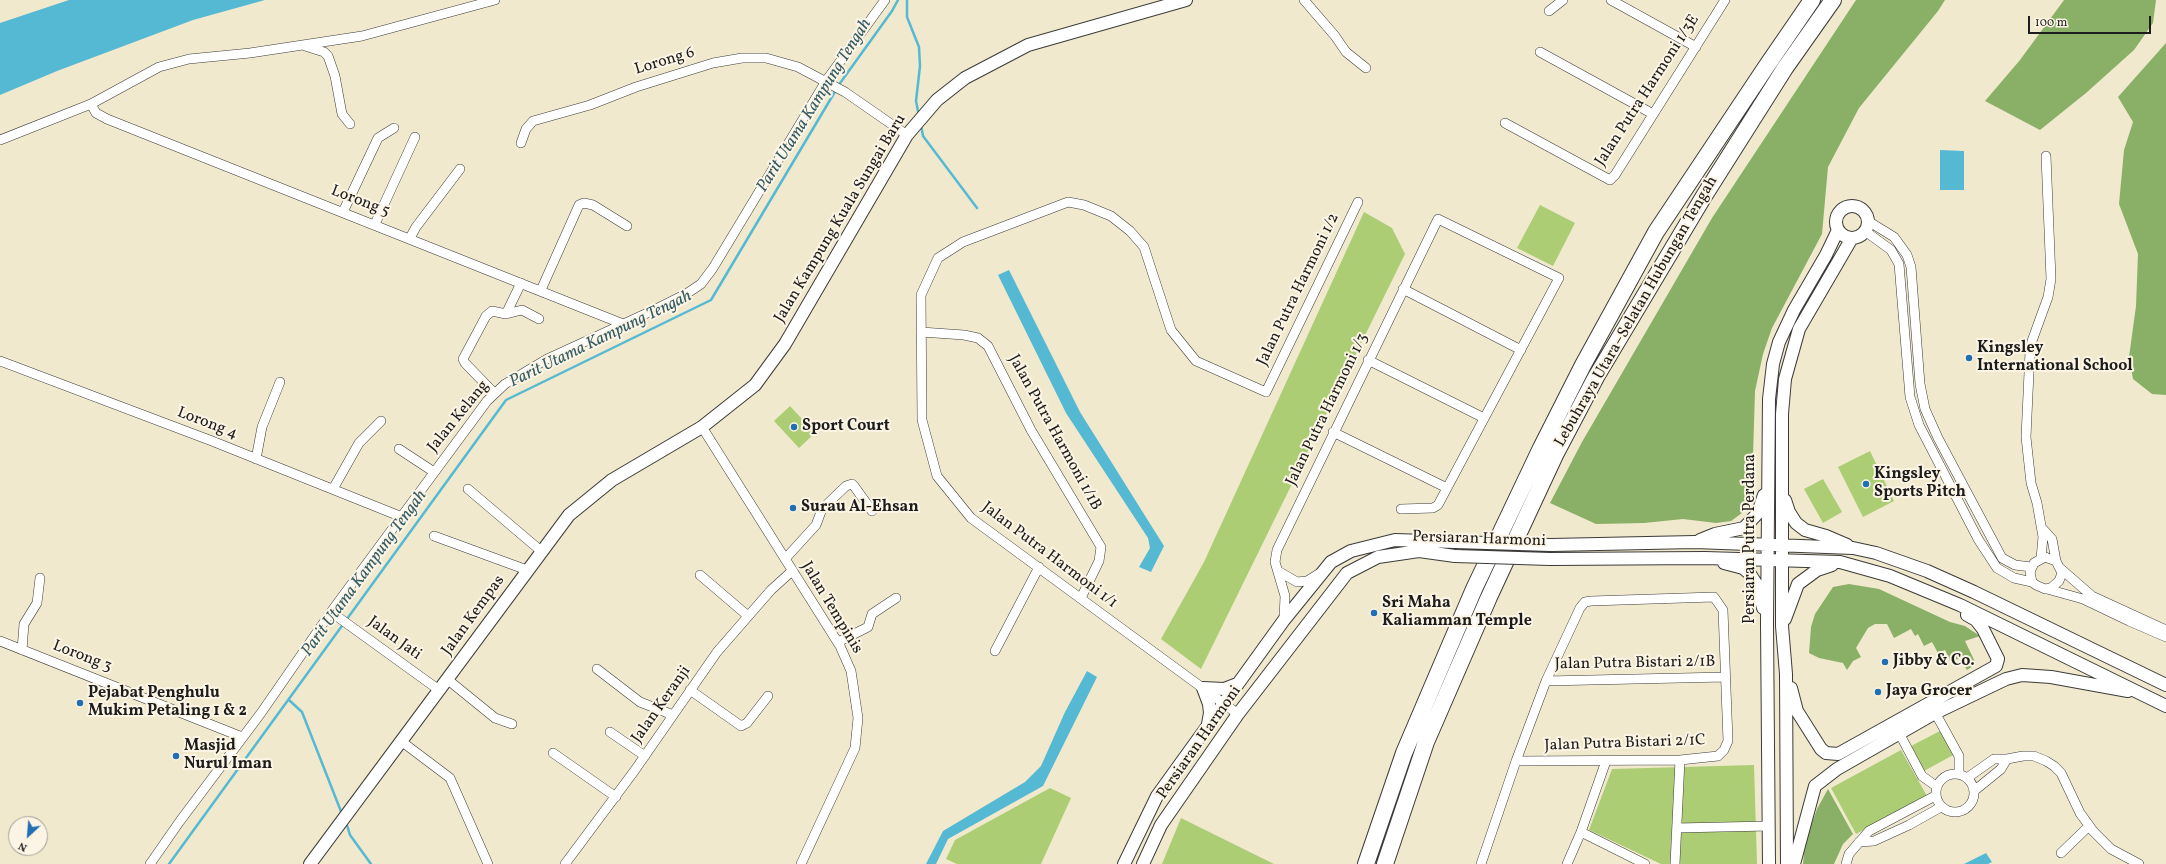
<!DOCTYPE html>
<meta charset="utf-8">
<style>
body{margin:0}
#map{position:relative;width:2166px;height:864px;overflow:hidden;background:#f0e9ce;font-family:Vollkorn,serif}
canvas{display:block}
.north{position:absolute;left:8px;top:816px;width:40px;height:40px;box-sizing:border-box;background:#fcf5e5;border:1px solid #a29e95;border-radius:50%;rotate:206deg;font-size:11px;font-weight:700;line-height:16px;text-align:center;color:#1c1c1c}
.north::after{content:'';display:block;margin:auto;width:14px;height:18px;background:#1f6fb2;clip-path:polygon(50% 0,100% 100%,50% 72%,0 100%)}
.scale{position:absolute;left:2028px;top:16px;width:123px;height:18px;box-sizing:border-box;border:2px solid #1c1c1c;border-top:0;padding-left:5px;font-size:12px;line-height:14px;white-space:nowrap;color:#1c1c1c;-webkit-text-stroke:3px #fcf5e5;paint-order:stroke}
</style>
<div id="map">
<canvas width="2166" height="864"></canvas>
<div class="north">N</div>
<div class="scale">100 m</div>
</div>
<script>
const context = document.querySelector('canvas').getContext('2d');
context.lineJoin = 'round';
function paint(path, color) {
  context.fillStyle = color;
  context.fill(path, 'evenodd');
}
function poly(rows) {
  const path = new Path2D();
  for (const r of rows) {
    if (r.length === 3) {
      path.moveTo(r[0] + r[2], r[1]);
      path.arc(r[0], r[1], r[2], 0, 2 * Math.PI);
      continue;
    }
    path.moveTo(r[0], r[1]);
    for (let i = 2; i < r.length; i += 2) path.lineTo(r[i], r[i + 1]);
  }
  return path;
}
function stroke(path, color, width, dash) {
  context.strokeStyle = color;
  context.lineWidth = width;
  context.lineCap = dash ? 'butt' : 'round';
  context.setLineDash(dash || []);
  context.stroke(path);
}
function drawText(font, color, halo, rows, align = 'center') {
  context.font = font + ' Vollkorn,serif';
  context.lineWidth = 4;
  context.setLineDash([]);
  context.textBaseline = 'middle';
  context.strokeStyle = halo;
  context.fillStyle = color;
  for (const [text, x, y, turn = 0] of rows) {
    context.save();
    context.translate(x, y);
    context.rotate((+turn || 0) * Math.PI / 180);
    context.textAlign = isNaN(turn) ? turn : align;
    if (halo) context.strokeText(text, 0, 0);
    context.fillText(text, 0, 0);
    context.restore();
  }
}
paint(poly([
 [1540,205,1575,223,1553,266,1517,248],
 [1364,212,1392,228,1405,254,1201,669,1161,639,1204,562],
 [790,406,815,433,799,448,774,421],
 [1870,451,1894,501,1863,517,1838,467],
 [1823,479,1842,512,1823,523,1804,489],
 [1942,730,1955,754,1924,771,1911,746],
 [1901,750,1927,796,1856,834,1831,788],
 [1754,765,1757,864,1661,864,1589,830,1612,769],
 [1050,788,1071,798,1041,864,957,864,946,859,955,840],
 [1181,818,1274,864,1162,864]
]), '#accd74');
paint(poly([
 [1856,0,1945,0,1938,11,1859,108,1828,167,1822,234,1772,328,1763,354,1755,391,1752,489,1750,502,1742,513,1731,521,1716,523,1683,519,1644,523,1596,524,1550,503,1582,442,1712,218],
 [2064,0,2156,0,2153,23,2134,50,2086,93,2040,130,1985,101,2020,60],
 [2166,43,2166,395,2152,394,2133,379,2129,357,2136,306,2138,254,2119,204,2124,150,2133,122,2118,97],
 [1849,584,1879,589,1950,622,1965,626,1980,636,1965,641,1976,664,1967,670,1960,658,1951,662,1945,650,1938,653,1932,642,1924,646,1918,634,1915,636,1911,629,1894,638,1887,624,1875,624,1868,628,1856,648,1861,657,1853,661,1847,670,1843,663,1819,658,1809,653,1811,627,1815,614,1833,587],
 [1828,789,1853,834,1843,844,1834,864,1803,864,1805,842,1817,809]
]), '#89b066');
paint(poly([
 [69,0,265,0,193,20,57,71,0,95,0,23],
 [1940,150,1964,151,1964,190,1940,190],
 [1009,270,1080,412,1164,546,1151,572,1139,567,1150,548,1148,538,1066,413,998,275],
 [1087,671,1097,677,1043,786,948,839,936,864,926,864,943,831,1025,782,1041,766,1065,712],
 [1986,853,1992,862,1988,864,1964,864]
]), '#55b9d4');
stroke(poly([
 [907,0,907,17,919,47,920,66,916,101,919,116],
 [838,86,892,11,898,0],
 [921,125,923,136,977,208],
 [289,700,302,712,342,814],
 [346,822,350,835,371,864],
 [169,864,506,400,711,300,836,90]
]), '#55b9d4', 2.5);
const street = poly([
 [1304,0,1335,36,1346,52,1366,68],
 [1611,0,1696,47],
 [1549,11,1563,0],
 [305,46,324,52,328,56,335,76,342,114,350,124],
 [1540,52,1653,114],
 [91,104,96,113,107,119,623,324],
 [1505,123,1610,180,1615,175,1725,0],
 [0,140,91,104,159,67,189,59,250,53,362,36,495,0],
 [521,143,526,129,533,121,590,105,636,87,713,63,742,58,766,58,798,67,845,92,907,135],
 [343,212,378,138,394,128],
 [1868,221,1894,237,1907,255,1911,267,1920,384,1925,409,1938,438,2002,558,2015,565,2031,567],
 [375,224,415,137],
 [1865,231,1891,250,1899,264,1910,397,1919,425,1978,539,1997,568,2014,578,2032,582],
 [410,238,416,227,460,169],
 [1403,289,1521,350],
 [541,290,579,205,584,203,593,205,627,226],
 [506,314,522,310,539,319],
 [921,332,964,335,978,338,988,346,1031,430,1101,547,1099,561,1081,598],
 [1368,360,1484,418],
 [0,361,212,441,402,517],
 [494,393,465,363,463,359,486,316,492,311,506,314,521,283],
 [702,427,840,646,851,671,858,718,855,748,801,864],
 [1333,432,1447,488],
 [399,449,434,472],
 [256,459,262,427,280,382],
 [333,489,359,443,381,421],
 [468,489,541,551],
 [2042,528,2052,539,2056,561,2062,573,2059,581,2051,588,2045,589,2036,585,2032,582,2030,572,2034,563,2045,557,2056,561],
 [434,536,527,570],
 [2041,558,2043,537,2037,503,2031,483,2026,437,2030,351,2032,341,2048,297,2051,279,2046,156],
 [785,559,816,525,822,509,846,486,852,484,854,486,872,511],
 [2061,569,2092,596,2166,630],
 [1278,571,1297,582,1307,581,1320,573],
 [700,575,748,616],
 [2047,589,2083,599,2129,621,2166,637],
 [331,612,439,690],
 [1284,619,1285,596,1275,562,1277,550,1438,219,1559,278,1438,505,1433,508,1401,509],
 [0,641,242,737],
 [838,642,868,627,872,614,896,598],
 [22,650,24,624,37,603,40,578],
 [995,651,1039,567],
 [597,669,640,702,673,715],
 [447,679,495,718,512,724],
 [1546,681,1725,677],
 [690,690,741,726,747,723,768,696],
 [1932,707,1959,756,1959,774],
 [1238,714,971,518,937,476,922,420,921,295,938,258,963,242,1068,202,1084,205,1111,216,1130,231,1144,247,1171,330,1196,361,1266,392,1358,202],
 [1897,729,1922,776,1936,786],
 [610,732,645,756],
 [401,741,450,778,488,864],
 [553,753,616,797],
 [1955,793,19],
 [1967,778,1994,759,2007,759,2023,756,2034,756,2046,761,2054,766,2061,773,2080,813,2093,831,2111,849,2139,864],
 [1974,791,2001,769,2007,759],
 [1677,828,1769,826],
 [1581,832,1645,864],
 [1859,842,1874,841,1909,825,1941,807],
 [2061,853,2089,826],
 [150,864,180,821,261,713,331,612,487,401,505,384,547,359,656,309,686,294,701,284,713,268,826,81,885,0],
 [565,864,635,770,717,652,771,590,792,571],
 [1481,864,1516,761,1546,681,1580,608,1585,602,1591,601,1714,597,1723,610,1728,741,1724,750,1718,756,1680,760,1516,761],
 [1567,864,1581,832,1606,761],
 [1675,864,1680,760],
 [1846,864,1849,854,1869,831,1935,796]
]);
const secondary = poly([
 [1852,222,16],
 [1785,500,1789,512,1796,523,1805,530,1826,536,1847,545],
 [1700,540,1715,534,1744,528,1758,513,1764,495],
 [1551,545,1695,542,1853,548,1876,553,1927,571,1974,592,2166,685],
 [1550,559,1705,558,1840,562,1890,576,1960,605,2166,706],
 [1724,563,1743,568,1750,574,1757,585,1763,608],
 [1785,619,1798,584,1817,570,1832,565],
 [1791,688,1797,711,1821,749,1826,753,1838,754,1996,666,1998,659,1983,629,1976,620,1967,615],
 [1208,724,1210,713,1209,704,1203,688,1224,689,1237,684],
 [310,864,569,515,612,480,702,427,755,385,785,344,907,135,937,100,965,78,1028,45,1186,0],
 [1124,864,1157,796,1284,620,1331,562,1351,551,1395,540,1455,542],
 [1143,864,1161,825,1238,714,1347,573,1378,557,1419,551,1455,556],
 [1769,864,1767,624,1769,399,1773,364,1779,342,1794,310,1826,255,1838,230],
 [1787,864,1786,674,1782,626,1782,414,1785,379,1799,329,1852,238],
 [1794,864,1815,786,1837,769,1935,713,2006,679,2022,675,2051,677,2128,691]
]);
const highway = poly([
 [1366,864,1404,753,1474,589,1541,448,1583,365,1656,232,1766,67,1812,0],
 [1385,864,1426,742,1489,597,1556,453,1596,377,1704,196,1785,68,1833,0]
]);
stroke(street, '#3c3b37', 10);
stroke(secondary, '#3c3b37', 14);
stroke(highway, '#3c3b37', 18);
stroke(street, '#fff', 9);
stroke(secondary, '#fff', 12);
stroke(highway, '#fff', 16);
const secondaryBridge = poly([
 [1455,542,1551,545],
 [1455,556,1550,559]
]);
stroke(secondaryBridge, '#3c3b37', 14, []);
stroke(secondaryBridge, '#fff', 12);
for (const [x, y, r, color] of [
 [1969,358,4,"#1f6fb2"],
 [794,427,4,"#1f6fb2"],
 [1866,484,4,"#1f6fb2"],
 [793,508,4,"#1f6fb2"],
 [1374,613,4,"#1f6fb2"],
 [1885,662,4,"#1f6fb2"],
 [1878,692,4,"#1f6fb2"],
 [80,703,4,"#1f6fb2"],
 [176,756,4,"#1f6fb2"]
]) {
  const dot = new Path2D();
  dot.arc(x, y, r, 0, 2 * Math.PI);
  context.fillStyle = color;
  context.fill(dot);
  stroke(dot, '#fcf5e5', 1.5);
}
drawText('16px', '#1c1c1c', '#fcf5e5', [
 ["Lorong 6",665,62,-17],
 ["Jalan Putra Harmoni 1/3E",1648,91,-57],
 ["Lorong 5",360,202,21],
 ["Jalan Kampung Kuala Sungai Baru",841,219,-59],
 ["Jalan Putra Harmoni 1/2",1299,290,-64],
 ["Lebuhraya Utara–Selatan Hubungan Tengah",1637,312,-60],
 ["Jalan Putra Harmoni 1/3",1328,410,-64],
 ["Jalan Kelang",459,417,-51],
 ["Lorong 4",207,424,21],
 ["Jalan Putra Harmoni 1/1B",1054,433,61],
 ["Persiaran Putra Perdana",1751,539,-90],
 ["Persiaran Harmoni",1479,540,2],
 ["Jalan Putra Harmoni 1/1",1049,556,37],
 ["Jalan Tempinis",831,608,59],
 ["Jalan Kempas",474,616,-54],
 ["Jalan Jati",394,639,36],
 ["Lorong 3",82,657,21],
 ["Jalan Putra Bistari 2/1B",1635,664,-1],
 ["Jalan Keranji",662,705,-55],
 ["Persiaran Harmoni",1200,743,-55],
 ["Jalan Putra Bistari 2/1C",1625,744,-2]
]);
drawText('bold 16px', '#1c1c1c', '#fcf5e5', [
 ["Kingsley",1977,349],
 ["International School",1977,367],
 ["Sport Court",802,427],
 ["Kingsley",1874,475],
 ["Sports Pitch",1874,493],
 ["Surau Al-Ehsan",801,508],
 ["Sri Maha",1382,604],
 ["Kaliamman Temple",1382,622],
 ["Jibby & Co.",1893,662],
 ["Jaya Grocer",1886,692],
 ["Pejabat Penghulu",88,694],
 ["Mukim Petaling 1 & 2",88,712],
 ["Masjid",184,747],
 ["Nurul Iman",184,765]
], 'left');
drawText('italic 17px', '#335b66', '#fcf5e5', [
 ["Parit Utama Kampung Tengah",815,106,-58],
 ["Parit Utama Kampung Tengah",601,340,-26],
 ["Parit Utama Kampung Tengah",365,574,-54]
]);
</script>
